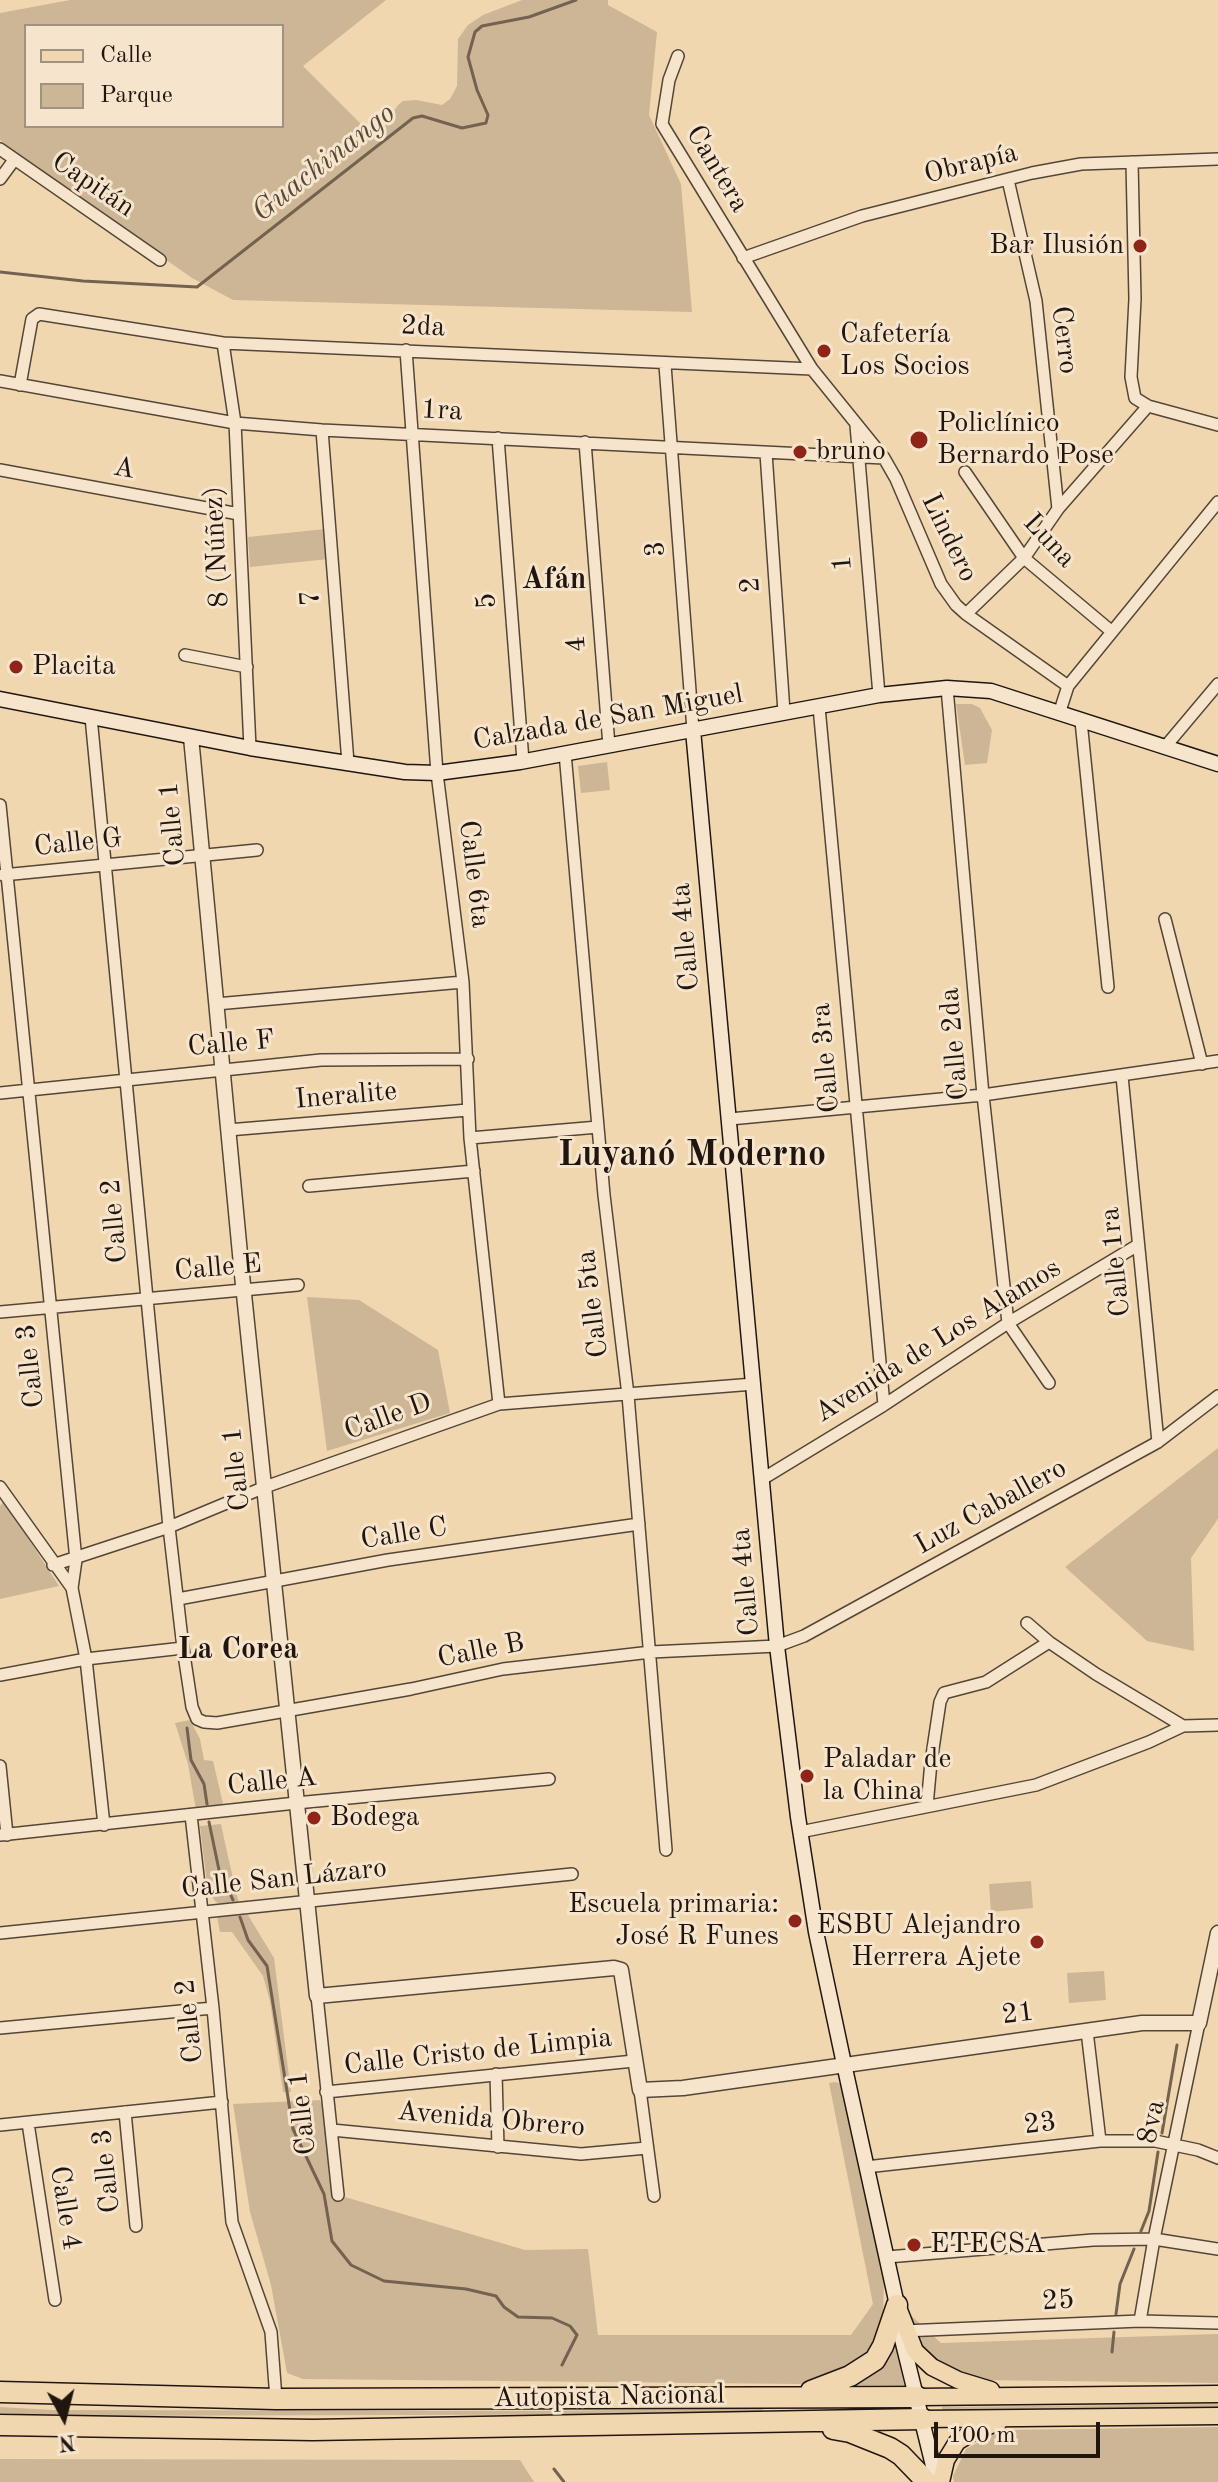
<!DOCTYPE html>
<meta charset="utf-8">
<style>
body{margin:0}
#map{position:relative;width:1218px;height:2482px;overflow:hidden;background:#f1d7b0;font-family:"Old Standard TT",serif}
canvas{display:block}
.legend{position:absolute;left:24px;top:24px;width:260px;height:104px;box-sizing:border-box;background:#f6e5cc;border:2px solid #a09280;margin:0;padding:10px 14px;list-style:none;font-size:24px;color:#20160f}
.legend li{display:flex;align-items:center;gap:16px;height:40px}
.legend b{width:40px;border:2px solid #a09280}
.north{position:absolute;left:24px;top:2378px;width:80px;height:80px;-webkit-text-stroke:6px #f6e5cc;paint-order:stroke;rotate:173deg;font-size:22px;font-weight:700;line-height:32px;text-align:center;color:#20160f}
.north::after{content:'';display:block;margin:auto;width:28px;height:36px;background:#20160f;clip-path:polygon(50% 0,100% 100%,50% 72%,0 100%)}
.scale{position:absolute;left:934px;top:2422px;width:166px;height:36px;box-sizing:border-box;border:4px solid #20160f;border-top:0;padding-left:10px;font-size:24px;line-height:28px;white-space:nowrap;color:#20160f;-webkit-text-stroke:6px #f6e5cc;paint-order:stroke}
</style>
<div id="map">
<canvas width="1218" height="2482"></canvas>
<ul class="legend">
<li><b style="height:10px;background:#f1d7b0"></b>Calle</li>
<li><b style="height:22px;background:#cdb695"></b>Parque</li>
</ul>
<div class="north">N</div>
<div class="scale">100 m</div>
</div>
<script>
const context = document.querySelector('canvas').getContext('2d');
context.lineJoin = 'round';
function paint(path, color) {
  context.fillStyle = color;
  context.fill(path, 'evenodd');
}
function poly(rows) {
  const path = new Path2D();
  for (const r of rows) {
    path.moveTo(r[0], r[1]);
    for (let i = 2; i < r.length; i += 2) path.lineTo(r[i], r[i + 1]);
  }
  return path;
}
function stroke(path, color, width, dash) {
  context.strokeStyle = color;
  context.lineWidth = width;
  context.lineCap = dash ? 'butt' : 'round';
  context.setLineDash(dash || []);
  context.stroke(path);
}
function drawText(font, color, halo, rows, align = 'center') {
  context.font = font + ' "Old Standard TT",serif';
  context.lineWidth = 6;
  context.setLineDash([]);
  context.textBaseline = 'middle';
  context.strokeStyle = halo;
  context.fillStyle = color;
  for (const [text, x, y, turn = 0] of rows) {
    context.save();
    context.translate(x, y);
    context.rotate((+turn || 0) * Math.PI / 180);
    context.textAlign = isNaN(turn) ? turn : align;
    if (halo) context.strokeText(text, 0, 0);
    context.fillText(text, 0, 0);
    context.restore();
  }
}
paint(poly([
 [70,0,386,0,303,66,371,134,383,127,398,105,403,101,416,100,442,105,450,99,457,86,458,39,468,25,483,15,522,0,608,0,608,5,657,32,649,115,681,184,692,312,233,300,192,278,32,166,0,140,0,13],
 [26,26,282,26,282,126,26,126],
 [325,529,329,559,250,567,248,537],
 [956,704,972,704,980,708,992,730,987,763,965,765],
 [607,762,610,790,581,793,578,766],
 [307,1297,359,1300,438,1350,450,1413,327,1451],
 [1218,1448,1218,1519,1191,1558,1194,1651,1147,1641,1065,1567],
 [4,1501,59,1586,0,1599,0,1506],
 [190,1720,200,1739,204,1760,213,1761,224,1808,196,1810,188,1764,175,1723],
 [221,1824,227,1852,239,1904,222,1905,216,1902,211,1896,207,1884,200,1826],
 [1031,1881,1033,1908,991,1912,989,1884],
 [248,1915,274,1958,291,2092,283,2092,270,2001,263,1976,232,1932,220,1932,217,1916],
 [1104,1971,1106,2000,1069,2003,1067,1973],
 [836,2082,840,2084,884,2278,883,2322,866,2361,820,2381,801,2384,303,2379,287,2373,271,2285,250,2212,233,2104,320,2100,332,2130,338,2195,525,2250,588,2249,598,2335,851,2335,873,2304,829,2083],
 [901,2306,941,2343,1218,2334,1218,2383,974,2380,926,2356],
 [893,2332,904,2385,843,2385],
 [1218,2404,1218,2409,942,2412,942,2407],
 [0,2407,52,2410,546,2411,763,2408,763,2414,52,2416,0,2413],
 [1218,2427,1218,2482,954,2482,953,2476,966,2449,1001,2430],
 [0,2459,520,2460,534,2482,0,2482]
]), '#cdb695');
stroke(poly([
 [0,272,83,281,197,287,413,118,422,116,462,128,486,123,488,115,477,90,468,57,475,32,482,26,529,17,576,0],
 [187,1728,191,1760,204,1784,207,1804],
 [209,1822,219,1870,233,1900],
 [240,1917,248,1940,267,1966,293,2129,324,2194,332,2241,351,2265,384,2281,466,2289,496,2296,504,2307,518,2317,552,2318,570,2326,577,2335,562,2365],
 [1162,2133,1177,2045],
 [1141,2231,1149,2211,1158,2152],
 [1116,2314,1120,2284,1134,2249],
 [1112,2352,1114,2332],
 [554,2469,564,2482]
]), '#73624f', 3);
const minor = poly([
 [678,56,669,80,662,124,812,369,884,458,896,479,941,584,956,605,966,614,1068,686],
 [0,149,160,260],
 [1132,162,1135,299,1131,377,1135,398,1148,406,1218,425],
 [0,179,14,160],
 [1008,180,1036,301,1058,509],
 [743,258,862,216,1032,173,1081,164,1218,159],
 [223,343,235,423,250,748],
 [406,350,437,773,463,982,470,1138,499,1404],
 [665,365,693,730],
 [0,381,235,423,322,430,884,458],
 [20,385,32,319,39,314,223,343,812,369],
 [856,425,879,695],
 [322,430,348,763],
 [498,438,523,761],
 [585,442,609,746],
 [766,453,784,712],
 [0,470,239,514],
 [965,472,1024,558,1111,631],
 [966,614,1024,558,1058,509,1148,406],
 [185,655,247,667],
 [947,688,983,1095,1008,1323,1049,1383],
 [819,707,884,1405],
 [1059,714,1068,686,1218,502],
 [91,717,169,1527,183,1648,192,1707,197,1719,204,1722,217,1723,411,1689,503,1669,651,1652,777,1646,804,1636,1158,1442,1218,1396],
 [1081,721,1108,987],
 [1165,747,1218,684],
 [565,753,604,1195,628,1395,666,1850],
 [0,805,76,1560,72,1588,86,1659,104,1825],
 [3,875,257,850],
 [1165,919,1202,1064],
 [216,1004,463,982],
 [1122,1076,1158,1442],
 [0,1093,321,1060,468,1059],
 [730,1119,983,1095,1218,1061],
 [228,1130,468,1110],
 [470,1138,598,1127],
 [309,1186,474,1171],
 [0,1312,298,1285],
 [764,1478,884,1405,1008,1323,1138,1245],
 [0,1487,72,1588],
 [53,1565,169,1527,265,1487,499,1404,754,1384],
 [178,1599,388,1560,639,1524],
 [1027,1623,1049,1642,1096,1674,1183,1726],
 [0,1675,86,1659,183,1648],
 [0,1766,7,1835],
 [927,1806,931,1762,940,1702,944,1693,986,1682,1049,1642],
 [191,1815,213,2008,232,2222,271,2332,276,2399],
 [800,1832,1036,1785,1149,1742,1183,1726,1218,1725],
 [0,1835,296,1803,549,1779],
 [0,1933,572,1874],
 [317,1996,338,2195],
 [0,2028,213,2008],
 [1087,2031,1100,2141],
 [496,2074,498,2147],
 [640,2090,654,2196],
 [326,2092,634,2061],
 [125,2112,136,2226],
 [28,2123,55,2300],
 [0,2125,222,2102],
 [332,2130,581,2154,647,2148],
 [866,2167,1100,2141,1155,2141,1198,2150,1218,2158],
 [887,2257,1093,2240,1154,2239,1218,2249],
 [1140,2321,1154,2239,1199,2023],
 [903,2331,1140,2321,1218,2323]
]);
const tertiary = poly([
 [191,737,242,1275,317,1996,614,1968,621,1970,640,2090,683,2088,1142,2023,1199,2023,1218,1933]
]);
const secondary = poly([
 [0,699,250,748,405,772,437,773,520,762,879,695,947,688,991,691,1218,764],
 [693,730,777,1646,798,1817,816,1932,844,2064,897,2305,900,2331,937,2482]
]);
const primary = poly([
 [897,2305,915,2351,932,2367,958,2380,991,2390],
 [918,2397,1218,2394],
 [923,2419,1218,2416],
 [941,2482,946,2460,957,2442,975,2431,999,2422]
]);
const motorway = poly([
 [811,2391,850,2376,875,2360,883,2346,897,2305],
 [0,2392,276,2399,918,2397],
 [0,2425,313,2430,923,2419],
 [833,2429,850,2432,890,2448,901,2455,927,2482]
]);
stroke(minor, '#544637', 14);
stroke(tertiary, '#544637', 17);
stroke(secondary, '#20160f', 17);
stroke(primary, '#20160f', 19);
stroke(motorway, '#20160f', 23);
stroke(minor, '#f6e5cc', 11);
stroke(tertiary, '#f6e5cc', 14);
stroke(secondary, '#f6e5cc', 14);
stroke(primary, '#f1d7b0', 16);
stroke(motorway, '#f1d7b0', 20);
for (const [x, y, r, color] of [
 [1140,246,8,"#8f2418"],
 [824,351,8,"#8f2418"],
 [919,440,10,"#8f2418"],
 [800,452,8,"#8f2418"],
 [16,667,8,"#8f2418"],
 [807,1776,8,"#8f2418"],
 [314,1818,8,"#8f2418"],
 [795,1921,8,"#8f2418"],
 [1037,1942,8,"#8f2418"],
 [914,2245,8,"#8f2418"]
]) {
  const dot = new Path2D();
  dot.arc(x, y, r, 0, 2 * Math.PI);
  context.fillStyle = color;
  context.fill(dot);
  stroke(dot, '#f6e5cc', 3);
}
drawText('28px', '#20160f', '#f6e5cc', [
 ["Obrapía",971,164,-14],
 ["Cantera",717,169,59],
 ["Capitán",93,185,34],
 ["2da",423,327,3],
 ["Cerro",1064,340,83],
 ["1ra",442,411,3],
 ["A",124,469,10],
 ["Lindero",949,538,64],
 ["Luna",1049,541,47],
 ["8 (Núñez)",217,547,-93],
 ["3",656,549,-94],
 ["1",843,563,-95],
 ["2",751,585,-94],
 ["7",311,598,-94],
 ["5",487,601,-94],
 ["4",577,644,-95],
 ["Calzada de San Miguel",608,718,-10],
 ["Calle 1",173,824,-95],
 ["Calle G",78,843,-6],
 ["Calle 6ta",474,874,83],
 ["Calle 4ta",686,937,-95],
 ["Calle F",231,1044,-5],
 ["Calle 2da",955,1044,-95],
 ["Calle 3ra",826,1058,-95],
 ["Ineralite",346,1096,-5],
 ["Calle 2",115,1221,-95],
 ["Calle 1ra",1116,1262,-96],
 ["Calle E",218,1268,-5],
 ["Calle 5ta",593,1304,-97],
 ["Avenida de Los Alamos",938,1341,-32],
 ["Calle 3",31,1366,-96],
 ["Calle D",388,1417,-20],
 ["Calle 1",237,1469,-96],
 ["Luz Caballero",991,1507,-29],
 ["Calle C",404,1534,-9],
 ["Calle 4ta",746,1582,-95],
 ["Calle B",481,1651,-11],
 ["Calle A",272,1782,-6],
 ["Calle San Lázaro",284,1879,-6],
 ["21",1018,2014,-7],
 ["Calle 2",190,2021,-96],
 ["Calle Cristo de Limpia",478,2052,-6],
 ["Calle 1",303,2113,-96],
 ["Avenida Obrero",491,2120,5],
 ["8va",1152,2122,-78],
 ["23",1040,2124,-7],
 ["Calle 3",107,2171,-96],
 ["Calle 4",65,2208,81],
 ["25",1058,2301,-3],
 ["Autopista Nacional",609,2397,-1]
]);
drawText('28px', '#20160f', '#f6e5cc', [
 ["Bar Ilusión",1124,246,"right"],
 ["Cafetería",840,335],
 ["Los Socios",840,367],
 ["Policlínico",937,424],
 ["Bernardo Pose",937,456],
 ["bruno",816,452],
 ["Placita",32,667],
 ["Paladar de",823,1760],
 ["la China",823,1792],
 ["Bodega",330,1818],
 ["Escuela primaria:",779,1905,"right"],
 ["José R Funes",779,1937,"right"],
 ["ESBU Alejandro",1021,1926,"right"],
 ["Herrera Ajete",1021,1958,"right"],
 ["ETECSA",930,2245]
], 'left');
drawText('italic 30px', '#574939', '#f6e5cc', [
 ["Guachinango",324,163,-38]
]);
drawText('bold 30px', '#20160f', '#f6e5cc', [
 ["Afán",554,580],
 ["La Corea",238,1650]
]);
drawText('bold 36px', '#20160f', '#f6e5cc', [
 ["Luyanó Moderno",692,1156]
]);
</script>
